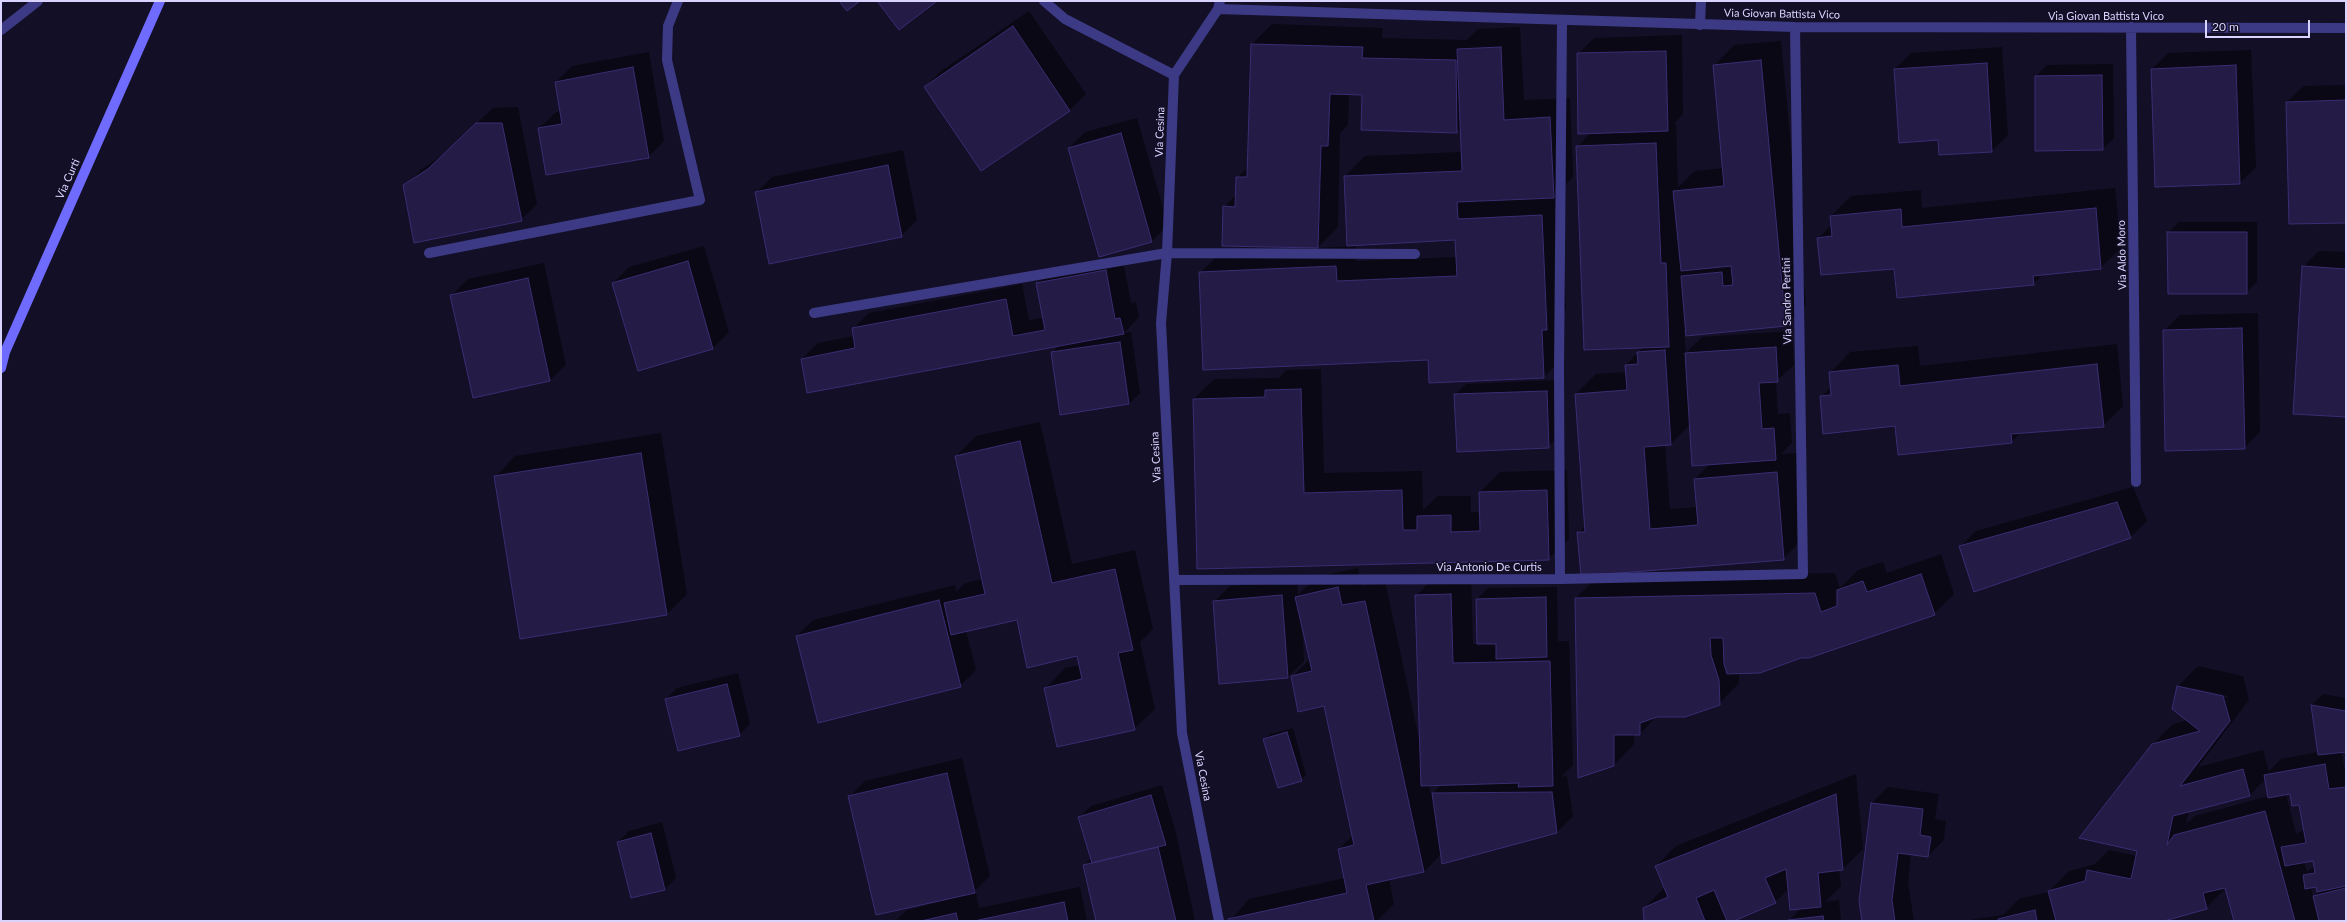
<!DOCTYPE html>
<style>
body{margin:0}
#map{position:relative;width:2347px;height:922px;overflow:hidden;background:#130f26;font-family:Lato,sans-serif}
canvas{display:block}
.frame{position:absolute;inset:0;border:2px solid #d9d4ff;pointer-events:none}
.scale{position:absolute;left:2205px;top:20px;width:105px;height:18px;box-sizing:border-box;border:2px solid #d9d4ff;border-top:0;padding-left:5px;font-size:12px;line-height:14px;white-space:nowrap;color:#d9d4ff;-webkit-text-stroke:3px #130f26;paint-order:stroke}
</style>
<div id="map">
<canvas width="2347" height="922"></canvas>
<div class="frame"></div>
<div class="scale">20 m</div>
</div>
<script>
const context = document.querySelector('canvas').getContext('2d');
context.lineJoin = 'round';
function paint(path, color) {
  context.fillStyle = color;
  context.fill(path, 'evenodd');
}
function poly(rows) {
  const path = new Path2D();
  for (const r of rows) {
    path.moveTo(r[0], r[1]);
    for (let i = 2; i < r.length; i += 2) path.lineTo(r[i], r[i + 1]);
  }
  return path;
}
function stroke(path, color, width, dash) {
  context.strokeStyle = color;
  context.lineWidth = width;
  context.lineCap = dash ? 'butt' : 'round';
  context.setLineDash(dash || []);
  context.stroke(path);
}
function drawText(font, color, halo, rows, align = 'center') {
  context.font = font + ' Lato,sans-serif';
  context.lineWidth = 3;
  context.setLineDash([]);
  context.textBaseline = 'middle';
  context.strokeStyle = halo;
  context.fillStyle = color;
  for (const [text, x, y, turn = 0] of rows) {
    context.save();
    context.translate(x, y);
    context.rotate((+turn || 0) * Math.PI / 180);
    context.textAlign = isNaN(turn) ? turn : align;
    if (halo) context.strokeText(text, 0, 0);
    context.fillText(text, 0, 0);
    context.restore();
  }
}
paint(poly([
 [1029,11,1086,94,1070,110,982,169,925,87,941,71],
 [1272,24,1383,28,1382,38,1467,40,1478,29,1520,27,1524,100,1570,98,1573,177,1554,196,1562,196,1566,309,1562,313,1564,357,1544,377,1429,359,1200,273,1221,252,1307,248,1224,207,1237,194,1237,178,1248,167,1252,44],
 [1349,93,1363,94,1457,132,1461,127,1462,152,1365,156,1345,176,1456,239,1457,257,1356,261,1356,246,1317,248,1338,227,1340,133,1348,125],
 [1682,35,1683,114,1674,124,1676,124,1678,187,1695,171,1724,168,1714,66,1734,45,1781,41,1806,305,1786,325,1687,335,1686,328,1684,330,1686,353,1702,337,1792,331,1794,365,1776,381,1778,414,1790,413,1792,443,1781,454,1797,453,1803,539,1783,559,1578,533,1586,525,1576,394,1596,374,1627,372,1626,365,1643,347,1577,147,1591,132,1578,54,1594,38],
 [1690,425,1710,464,1695,479,1698,507,1670,509,1665,445,1671,444],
 [2002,47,2008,135,1992,151,1895,69,1911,53],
 [2251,50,2256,167,2240,183,2152,69,2168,53],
 [649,52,664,141,648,157,539,128,555,113,561,111,556,82,572,66],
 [2113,64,2114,138,2103,149,2036,76,2047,65],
 [2346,85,2346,222,2287,102,2303,86],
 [518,107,537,204,521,220,405,186,421,170,445,153,493,108],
 [1137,118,1168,225,1152,241,1069,148,1085,132],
 [903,150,917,220,901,236,756,193,772,177],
 [2115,188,2121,248,2100,268,2044,274,2033,284,1894,267,1818,238,1832,225,1831,216,1851,196,1921,190,1922,208],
 [2179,222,2257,222,2257,282,2246,293,2168,233],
 [704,246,729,332,713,348,638,370,613,283,629,267],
 [2319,251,2346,252,2346,416,2303,267],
 [1122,255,1131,303,1136,302,1139,317,1124,333,1131,332,1140,393,1129,404,1052,353,1059,345,802,359,818,343,854,336,853,329,869,313,1022,284,1029,320,1043,318,1037,284,1053,268],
 [544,263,566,365,550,380,452,295,468,279],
 [2258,313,2260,432,2244,448,2164,331,2180,315],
 [2117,344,2123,406,2103,426,2021,433,2011,442,1821,397,1832,386,1830,373,1850,352,1918,346,1920,366],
 [1321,369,1324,473,1422,471,1423,510,1438,496,1471,496,1471,512,1480,512,1480,492,1500,472,1567,470,1569,539,1548,559,1198,568,1194,399,1214,379,1279,378,1286,370],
 [1557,380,1559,436,1548,447,1455,395,1466,384],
 [1040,422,1072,564,1135,550,1153,629,1140,642,1155,709,1134,729,1045,689,1065,668,1080,665,1078,655,1017,619,966,631,976,670,960,686,797,636,813,620,955,585,956,592,965,583,983,579,956,456,976,436],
 [661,433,687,594,667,614,521,638,495,477,515,456],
 [2133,487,2147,521,2131,537,1975,591,1960,547,1976,531],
 [1941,554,1954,594,1934,614,1801,657,1739,672,1739,683,1719,704,1657,716,1640,734,1634,734,1634,744,1614,765,1576,598,1596,578,1835,573,1840,588,1858,570,1883,562,1887,573],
 [1358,568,1362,586,1385,581,1419,739,1416,596,1436,575,1471,575,1473,644,1478,644,1477,599,1488,588,1557,587,1558,641,1569,641,1573,765,1561,777,1567,776,1573,816,1557,832,1441,854,1424,872,1389,879,1394,904,1377,921,1230,921,1249,899,1345,878,1339,849,1353,835,1325,705,1292,677,1310,659,1302,623,1304,661,1288,677,1214,602,1230,586,1297,580,1298,595,1316,577],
 [1442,784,1431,795,1429,786],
 [2198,666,2243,676,2249,700,2198,767,2263,750,2269,771,2281,759,2318,752,2312,705,2323,694,2346,698,2346,751,2341,752,2346,774,2346,921,2235,921,2226,888,2206,908,2160,921,1963,921,2003,915,2019,899,2048,892,2069,871,2095,864,2109,850,2137,856,2153,744,2173,724,2188,720,2178,686],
 [2192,688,2228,696,2227,698,2194,691],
 [2266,778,2269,796,2195,816,2186,824,2189,811,2250,795],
 [2291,793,2300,804,2304,830,2296,834,2286,794],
 [2314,860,2315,865,2307,872,2304,862],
 [2317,886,2320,890,2313,897,2311,887],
 [738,673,750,724,739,735,666,699,677,688],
 [1293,728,1306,775,1301,780,1265,739,1270,734],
 [962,758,990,876,972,894,976,893,979,908,1080,887,1087,921,895,921,907,910,954,898,954,896,849,797,865,781],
 [1856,774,1863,849,1843,869,1839,870,1841,886,1825,902,1839,900,1841,921,1789,921,1801,908,1789,889,1775,902,1731,921,1645,921,1644,908,1665,887,1656,866,1676,846],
 [1162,785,1176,833,1195,921,1097,921,1084,865,1092,858,1080,817,1091,806],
 [1888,787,1939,794,1935,819,1946,821,1944,840,1928,856,1911,854,1908,883,1914,921,1863,921,1860,901,1872,803],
 [662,822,676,878,665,889,618,842,629,831]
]), '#0007');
const building = poly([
 [839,1,860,1,847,11,839,1],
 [877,1,937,1,899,30,877,1],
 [1013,26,1070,111,981,171,924,87,1013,26],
 [1251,44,1363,47,1362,58,1456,60,1457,133,1361,130,1362,95,1330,94,1328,146,1321,146,1318,248,1222,246,1223,206,1235,207,1236,177,1247,177,1251,44],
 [1501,47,1504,120,1550,117,1554,198,1457,202,1458,219,1542,215,1547,330,1542,330,1544,378,1429,383,1428,360,1203,370,1199,272,1336,266,1337,281,1457,276,1455,240,1347,246,1344,176,1462,171,1457,49,1501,47],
 [1666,51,1668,131,1578,134,1577,53,1666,51],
 [1761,60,1786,326,1686,336,1681,276,1722,272,1723,286,1733,285,1731,266,1681,271,1673,191,1724,186,1713,65,1761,60],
 [1987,63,1992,152,1939,155,1938,140,1899,143,1894,69,1987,63],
 [2236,65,2240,184,2155,187,2151,69,2236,65],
 [633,67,649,158,546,175,538,128,562,124,555,82,633,67],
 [2102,75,2103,150,2035,151,2035,76,2102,75],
 [2346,100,2346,223,2289,224,2286,102,2346,100],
 [476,123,502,123,522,221,414,243,403,185,428,169,476,123],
 [1121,133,1152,242,1099,257,1068,148,1121,133],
 [1656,143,1661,263,1666,263,1669,347,1584,350,1576,146,1656,143],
 [888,165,902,237,769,264,755,192,888,165],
 [2096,208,2101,269,2033,276,2034,285,1897,298,1894,269,1821,275,1817,238,1832,236,1830,216,1901,209,1902,227,2096,208],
 [2167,232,2247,232,2247,294,2168,294,2167,232],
 [688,261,713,349,638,371,612,283,688,261],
 [2302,266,2346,269,2346,417,2293,414,2302,266],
 [1106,270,1115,319,1120,318,1124,334,807,393,801,359,855,348,852,328,1006,299,1013,336,1045,330,1036,283,1106,270],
 [528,278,550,381,473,398,450,295,528,278],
 [2242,328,2245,449,2165,451,2163,330,2242,328],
 [1120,342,1129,404,1060,415,1051,352,1120,342],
 [1776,347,1778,382,1759,383,1762,429,1774,428,1776,460,1692,466,1685,353,1776,347],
 [1665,350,1671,445,1644,447,1650,529,1698,525,1694,479,1777,472,1784,560,1581,576,1577,532,1585,532,1575,394,1627,390,1625,365,1638,364,1637,352,1665,350],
 [2097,364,2104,427,2011,434,2012,443,1898,455,1895,426,1823,434,1820,396,1831,395,1829,372,1898,365,1900,386,2097,364],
 [1301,389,1304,493,1402,490,1403,530,1417,530,1417,516,1451,515,1451,532,1480,531,1479,492,1547,490,1549,560,1197,569,1193,399,1265,397,1265,390,1301,389],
 [1547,391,1549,448,1457,452,1454,394,1547,391],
 [1020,441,1052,583,1115,569,1133,650,1118,653,1135,730,1057,747,1044,688,1082,679,1077,656,1027,668,1017,620,951,635,944,603,985,594,955,456,1020,441],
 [641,453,667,615,520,639,494,476,641,453],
 [2117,502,2131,538,1974,592,1959,546,2117,502],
 [1921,574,1935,615,1809,658,1801,658,1760,673,1727,674,1724,664,1723,638,1710,638,1711,655,1719,680,1720,705,1685,717,1657,717,1640,723,1640,735,1614,735,1614,766,1578,778,1575,598,1815,593,1821,612,1837,606,1837,590,1863,581,1867,592,1921,574],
 [1338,587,1342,605,1365,601,1424,872,1366,885,1374,921,1229,921,1228,919,1347,893,1338,849,1354,845,1324,706,1298,712,1291,676,1312,671,1295,597,1338,587],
 [1451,594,1453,663,1550,661,1553,786,1518,787,1519,783,1421,786,1415,595,1451,594],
 [1282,595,1288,678,1219,684,1213,601,1282,595],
 [1546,597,1547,657,1496,659,1496,644,1477,644,1476,599,1546,597],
 [939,600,961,687,818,723,796,636,939,600],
 [727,684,740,736,678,751,665,699,727,684],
 [2177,686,2223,696,2230,721,2180,786,2243,769,2250,796,2173,816,2167,845,2174,835,2265,811,2295,921,2234,921,2225,888,2203,893,2207,909,2164,921,2056,921,2048,891,2085,881,2087,870,2131,879,2137,851,2079,838,2152,744,2200,731,2172,709,2177,686],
 [2311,705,2346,711,2346,752,2318,755,2311,705],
 [1287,732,1302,781,1278,788,1263,739,1287,732],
 [2325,764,2329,789,2346,787,2346,886,2317,892,2316,887,2305,889,2303,875,2315,873,2313,861,2285,866,2281,847,2306,843,2299,805,2292,806,2290,794,2268,798,2264,775,2325,764],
 [947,773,975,893,876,915,848,796,947,773],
 [1552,792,1557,833,1442,864,1432,793,1552,792],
 [1836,794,1843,870,1818,873,1821,907,1790,910,1786,869,1765,878,1776,903,1734,921,1727,921,1714,890,1696,898,1705,921,1644,921,1643,908,1668,897,1655,866,1836,794],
 [1151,795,1166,845,1092,863,1078,817,1151,795],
 [1871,803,1923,809,1920,835,1931,837,1928,857,1898,853,1892,900,1895,921,1862,921,1859,901,1871,803],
 [651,833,665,890,631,898,617,842,651,833],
 [1158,847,1176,921,1096,921,1083,865,1158,847],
 [2346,888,2346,921,2319,921,2313,896,2346,888],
 [1064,902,1068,921,974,921,1064,902],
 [2035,910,2037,921,1998,921,1998,919,2035,910],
 [956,913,958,921,921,921,956,913],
 [1823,916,1824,921,1788,921,1788,920,1823,916]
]);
paint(building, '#241b47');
stroke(building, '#3b2d73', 1);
stroke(poly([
 [1044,1,1065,19,1174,75],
 [1218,9,1795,27,2346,28],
 [1700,25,1701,1],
 [2131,27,2136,482],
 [1,30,38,1],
 [429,253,700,200,667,60,668,26,678,1],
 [814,313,1167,253,1415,254],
 [1560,579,1559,369,1562,21],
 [1174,580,1560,579,1803,574,1795,27],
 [1219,921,1182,733,1161,323,1167,253,1174,75,1218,9,1220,1]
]), '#3d3a85', 10);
stroke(poly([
 [1,368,5,352,160,1]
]), '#6f6bff', 10);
drawText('11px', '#d9d4ff', '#130f26', [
 ["Via Giovan Battista Vico",1782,14,1],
 ["Via Giovan Battista Vico",2106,16],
 ["Via Cesina",1160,132,-88],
 ["Via Curti",68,179,-66],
 ["Via Aldo Moro",2122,255,-91],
 ["Via Sandro Pertini",1787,301,-91],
 ["Via Cesina",1156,457,-93],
 ["Via Antonio De Curtis",1489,567],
 ["Via Cesina",1203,776,79]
]);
</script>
